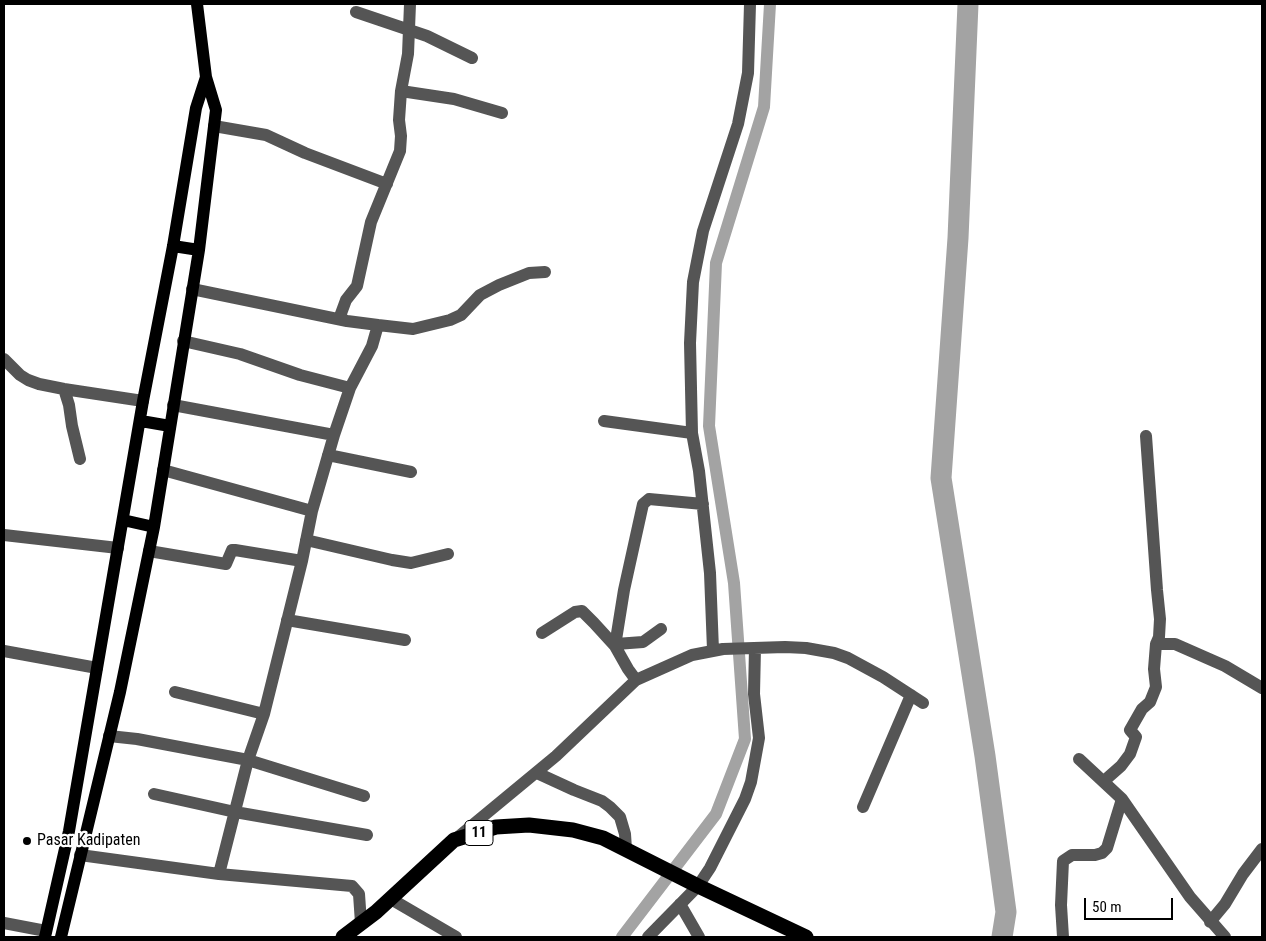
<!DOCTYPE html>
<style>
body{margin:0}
#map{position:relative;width:1266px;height:941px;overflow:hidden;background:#fff;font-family:"Roboto Condensed",sans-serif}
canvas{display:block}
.frame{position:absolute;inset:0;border:5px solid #000;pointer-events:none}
.scale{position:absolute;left:1084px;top:898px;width:89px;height:22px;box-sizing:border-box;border:2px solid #000;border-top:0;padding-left:6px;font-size:15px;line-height:18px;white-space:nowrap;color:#000;-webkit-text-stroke:4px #fff;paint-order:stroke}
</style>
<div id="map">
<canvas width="1266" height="941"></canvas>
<div class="frame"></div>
<div class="scale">50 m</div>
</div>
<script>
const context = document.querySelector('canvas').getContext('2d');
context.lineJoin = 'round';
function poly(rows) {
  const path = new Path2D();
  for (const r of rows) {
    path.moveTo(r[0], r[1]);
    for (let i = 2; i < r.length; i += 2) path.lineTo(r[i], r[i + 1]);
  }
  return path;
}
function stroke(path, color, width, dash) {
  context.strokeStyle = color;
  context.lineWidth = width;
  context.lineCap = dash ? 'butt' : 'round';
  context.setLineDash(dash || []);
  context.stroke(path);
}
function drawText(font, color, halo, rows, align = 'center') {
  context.font = font + ' "Roboto Condensed",sans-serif';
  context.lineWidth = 4.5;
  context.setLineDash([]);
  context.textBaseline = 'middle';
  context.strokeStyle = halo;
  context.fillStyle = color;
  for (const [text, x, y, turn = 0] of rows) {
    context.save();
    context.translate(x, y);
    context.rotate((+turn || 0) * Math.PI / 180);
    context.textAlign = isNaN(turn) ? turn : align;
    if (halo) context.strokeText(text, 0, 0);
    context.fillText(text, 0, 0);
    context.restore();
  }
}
stroke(poly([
 [622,937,716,814,745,739,734,583,709,426,716,263,764,107,770,4]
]), '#a3a3a3', 12);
stroke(poly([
 [968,4,958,238,941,478,985,756,1006,912,1002,937]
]), '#a3a3a3', 21);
stroke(poly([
 [356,12,427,36,472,58],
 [401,91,454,99,502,113],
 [214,126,266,135,305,153,387,184],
 [192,289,347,321,378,325,372,346,350,388,334,435,312,511,302,561,264,714,248,760,219,874],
 [339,319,346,300,357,286,371,222,400,151,401,136,399,120,401,91,408,54,410,4],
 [378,325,413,329,450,320,461,315,480,295,499,285,529,273,545,272],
 [183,341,240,354,300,375,350,388],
 [4,359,20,375,28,380,39,384,64,389,143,401],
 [64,389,69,405,72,426,80,459],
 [173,405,334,435],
 [604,421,692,433],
 [1146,436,1157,590,1160,619,1159,637,1156,644],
 [328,455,411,472],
 [163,470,312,511],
 [4,535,118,548],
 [306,540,392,560,411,563,448,554],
 [149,551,226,564,232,550,235,550,302,561],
 [287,620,405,640],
 [542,633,575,612,582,611,594,623,615,646],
 [616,644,643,642,661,629],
 [713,650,710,573,699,471,692,433,690,343,693,282,703,231,738,124,748,73,750,4],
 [4,651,97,668],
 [636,680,628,669,615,646,624,590,643,504,649,499,703,504],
 [175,692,264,714],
 [109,736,137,739,248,760,364,796],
 [1079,759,1122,799,1190,897,1225,937],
 [537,773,574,790,602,801,610,807,620,817,625,834,626,849],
 [1104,781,1121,766,1130,754,1136,737,1130,730,1142,709,1150,702,1156,687,1154,669,1156,644,1175,644,1225,666,1262,688],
 [154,794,235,812,367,835],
 [863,807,911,695],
 [458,837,556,756,636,680,692,655,723,649,785,647,806,648,834,653,848,658,883,677,923,703],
 [80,855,219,874,352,886,359,894,361,923],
 [391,899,456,937],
 [680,904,699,937],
 [1210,922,1225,904,1243,874,1262,849],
 [4,923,46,931],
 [648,937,698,886,710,868,745,799,751,782,759,738,754,694,755,648],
 [1063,937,1061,905,1063,861,1072,855,1095,855,1102,853,1107,848,1122,799]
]), '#555', 12);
stroke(poly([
 [173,246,199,250],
 [141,421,170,426],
 [123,520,154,527],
 [45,937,69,831,143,401,173,246,196,108,206,77],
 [61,937,120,692,154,527,199,250,216,110,206,77,197,4]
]), '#000', 12);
stroke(poly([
 [343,937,376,912,454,840,496,827,529,825,573,830,603,838,698,886,806,937]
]), '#000', 15);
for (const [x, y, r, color] of [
 [27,841,5,"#000"]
]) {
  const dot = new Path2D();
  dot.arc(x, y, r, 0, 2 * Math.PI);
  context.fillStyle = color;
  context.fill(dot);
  stroke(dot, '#fff', 2);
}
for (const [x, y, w] of [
 [479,833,28]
]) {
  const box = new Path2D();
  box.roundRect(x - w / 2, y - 12.5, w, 25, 4);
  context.fillStyle = '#fff';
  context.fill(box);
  stroke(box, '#000', 1);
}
drawText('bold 15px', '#000', null, [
 ["11",479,833]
]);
drawText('16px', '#000', '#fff', [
 ["Pasar Kadipaten",37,841]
], 'left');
</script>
